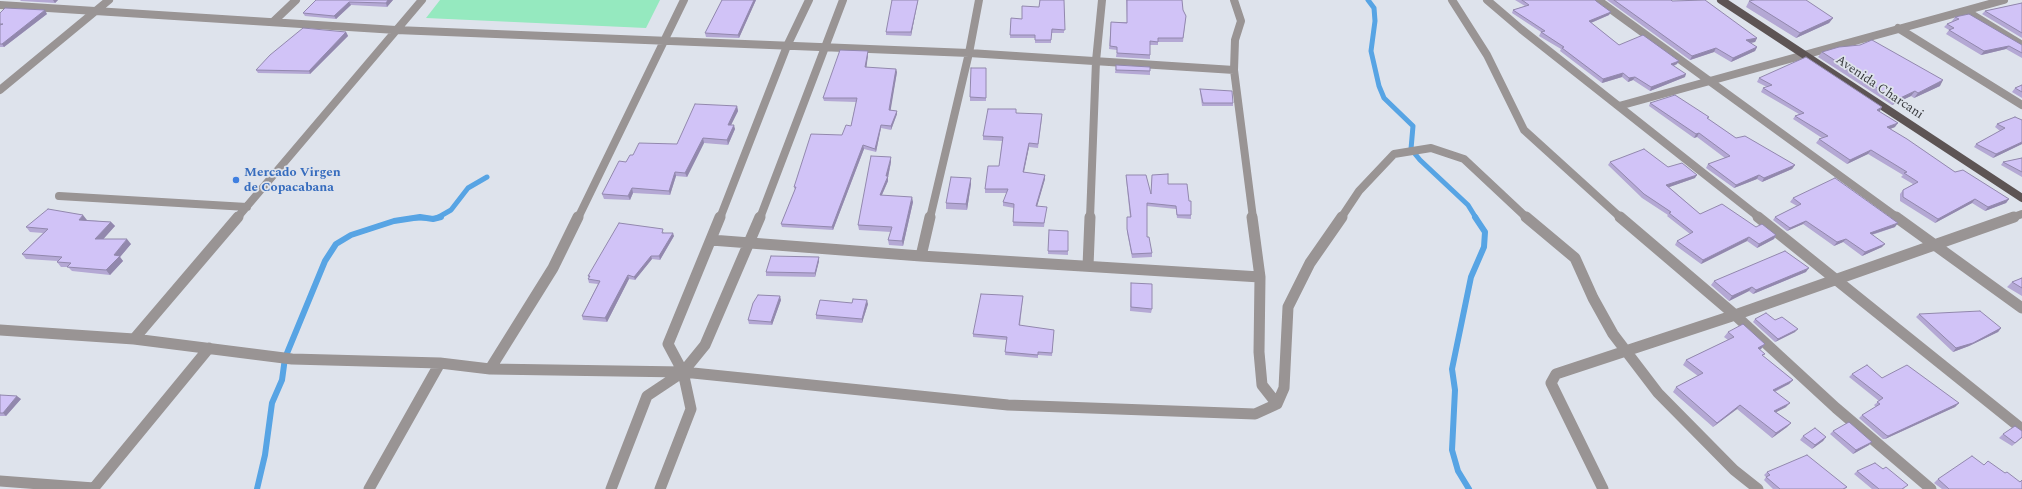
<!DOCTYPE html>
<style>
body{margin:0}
canvas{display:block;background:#dee3ec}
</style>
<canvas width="2022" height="489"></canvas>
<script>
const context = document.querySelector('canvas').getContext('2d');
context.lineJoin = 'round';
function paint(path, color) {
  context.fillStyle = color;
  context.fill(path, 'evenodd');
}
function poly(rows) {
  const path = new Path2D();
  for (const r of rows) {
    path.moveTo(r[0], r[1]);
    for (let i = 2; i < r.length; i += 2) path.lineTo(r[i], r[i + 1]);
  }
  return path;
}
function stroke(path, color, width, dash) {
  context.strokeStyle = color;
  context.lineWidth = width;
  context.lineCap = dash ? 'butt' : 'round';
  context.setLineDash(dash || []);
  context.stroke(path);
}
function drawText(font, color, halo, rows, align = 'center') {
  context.font = font + ' Spectral,serif';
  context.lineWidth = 3.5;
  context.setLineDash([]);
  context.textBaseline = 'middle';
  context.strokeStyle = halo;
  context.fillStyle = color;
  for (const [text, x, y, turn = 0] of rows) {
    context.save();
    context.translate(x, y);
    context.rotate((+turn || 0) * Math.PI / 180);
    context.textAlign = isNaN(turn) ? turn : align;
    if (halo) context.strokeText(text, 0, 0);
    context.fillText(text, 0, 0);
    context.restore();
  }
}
paint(poly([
 [440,0,660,0,646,28,426,18]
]), '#95e9bf');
stroke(poly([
 [1368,0,1374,8,1375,21,1371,51,1379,86,1384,98,1413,126,1411,149,1420,160,1468,205,1476,218],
 [415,218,425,218],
 [437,218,451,210,468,188,487,177]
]), '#57a4e4', 5);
stroke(poly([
 [257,489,265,455,272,403,282,380,285,358,325,261,336,244,351,235,394,221,420,217,433,219,441,217],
 [1469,489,1458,471,1452,450,1455,390,1452,369,1471,277,1484,247,1485,232,1475,217]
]), '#57a4e4', 6);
stroke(poly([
 [1234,0,1241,21,1235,40,1234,70,1253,218],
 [1452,0,1487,55,1524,130,1621,218],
 [1487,0,1521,29,1760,218],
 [1598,0,1898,218],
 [0,5,396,30,969,53,1234,70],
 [1966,11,2022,45],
 [273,22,296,0],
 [1898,28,2022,105],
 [0,90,109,0],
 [1619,106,2004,0],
 [59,196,247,207],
 [237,218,422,0],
 [578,218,684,0],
 [720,218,787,46,809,0],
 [760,218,843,0],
 [930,218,969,53,979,0],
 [1090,218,1096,61,1102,0],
 [1341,218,1359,191,1394,154,1431,148,1464,159,1527,218],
 [2011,218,2022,214]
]), '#999494', 8);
stroke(poly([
 [1252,217,1260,277,1259,352,1262,385,1277,404],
 [1526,217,1575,258,1593,298,1613,334,1658,393,1734,470,1758,489],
 [1620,217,1735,315,1836,408,1931,489],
 [1758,217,2022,429],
 [1896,217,2022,308],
 [711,240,921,256,1260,277],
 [921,256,930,217],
 [1088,266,1090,217],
 [0,330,134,339,292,359,440,363,490,369,683,372,1008,405,1255,414,1277,404,1284,388,1288,307,1310,263,1342,217],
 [134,339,238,217],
 [490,369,553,268,578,217],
 [0,481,94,488],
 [93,489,209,348],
 [369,489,440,363],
 [611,489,647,396,683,372,705,345,760,217],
 [660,489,691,409,683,372,668,344,720,217],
 [1603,489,1551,383,1556,374,1735,315,2014,217]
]), '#999494', 11);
stroke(poly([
 [1721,0,2022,198]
]), '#5d5454', 8);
paint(poly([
 [20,0,58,0,55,3,21,1],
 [316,0,393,0,387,7,351,5,336,19,305,16,303,13],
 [722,0,756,0,739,38,706,37,705,33],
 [918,0,911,36,886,35,886,32],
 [1064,0,1064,33,1051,33,1051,43,1035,43,1035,38,1010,38,1011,18,1022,19,1039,7],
 [1126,0,1182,0,1183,10,1186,16,1183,42,1158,42,1158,45,1150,45,1150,59,1116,57,1117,50,1109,49,1111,22,1127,22],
 [1515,0,1595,0,1609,15,1591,23,1619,45,1677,64,1674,66,1685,77,1650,91,1633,80,1628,82,1622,77,1602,83,1560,51,1561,49,1539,36,1541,32,1512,13,1513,10,1525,6],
 [1607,0,1671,0,1757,38,1755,42,1750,43,1757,47,1755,51,1731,62,1714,52,1690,60],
 [1749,1,1833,18,1829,23,1796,38,1746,7],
 [2022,3,2022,38,1982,14,1985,11],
 [0,13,47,14,4,47,0,47],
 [1955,17,2022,45,2022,58,2006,49,1981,55,1946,34,1949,30,1944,27,1947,24,1953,21,1952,21],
 [346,32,348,36,310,74,258,73,256,70],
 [1822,52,1940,86,1914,98,1911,96,1892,105,1818,57],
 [868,55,866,67,897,72,890,110,897,111,897,114,891,130,881,128,876,152,864,149,833,230,782,227,781,224,795,190,794,187,851,126,856,102,824,101,823,98],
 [1116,65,1150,67,1150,75,1115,73],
 [986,68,986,101,970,101,970,97],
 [1759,78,1882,107,1879,111,1895,127,1890,129,1955,172,2009,199,2006,203,1985,211,1972,203,1935,223,1900,201,1900,194,1903,190,1913,184,1901,177,1903,175,1868,154,1847,164,1816,143,1819,139,1822,138,1793,119,1795,116,1799,114,1761,92,1763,88,1767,87,1757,82],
 [2022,85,2022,98,2012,92,2015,88],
 [1200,89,1233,103,1233,106,1202,106,1200,92],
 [1650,103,1708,119,1736,138,1795,165,1792,169,1762,182,1757,179,1734,188,1706,168,1708,164,1725,158,1697,137,1694,138,1649,106],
 [737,106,738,111,731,125,735,129,728,145,704,143,687,177,676,176,670,195,633,193,630,200,604,199,602,194,626,162,633,155,677,144],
 [1016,113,1042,118,1038,148,1029,147,1024,172,1045,179,1037,206,1046,211,1044,227,1013,226,1014,208,1003,206,1003,202,1007,193,985,193,985,189,999,166,1002,141,983,140,983,136],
 [2015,117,2022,144,1993,158,1974,147,1976,144,2000,131,1995,127,1997,124],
 [2022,158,2022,177,2001,165,2003,162],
 [891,162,888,177,888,181,882,195,913,202,903,246,889,245,888,240,891,232,859,230,858,225],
 [1610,162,1668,167,1695,178,1669,187,1700,214,1756,227,1776,235,1774,239,1757,248,1747,241,1701,264,1675,245,1677,241,1690,234,1667,216,1668,215,1642,198,1608,165],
 [1126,175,1151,193,1168,184,1191,215,1191,219,1177,218,1176,209,1147,206,1147,237,1152,253,1152,257,1132,258,1127,232,1127,217,1130,217,1126,178],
 [971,178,971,184,967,210,946,209,946,203],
 [1793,198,1895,227,1872,235,1882,247,1862,256,1843,242,1834,246,1803,224,1787,231,1773,220,1775,217,1797,206,1790,202],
 [87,220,111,222,115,226,103,239,131,244,120,257,123,261,110,275,72,271,68,267,61,267,57,262,58,261,26,259,22,254,43,233,30,232,26,227],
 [1049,230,1068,251,1068,255,1048,254],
 [664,232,664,233,674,236,660,260,652,259,635,280,629,279,607,322,583,320,582,316,598,284,589,283,588,279,589,278,588,276],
 [819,257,819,261,815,277,766,276,766,272],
 [1806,272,1753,294,1749,291,1729,301,1711,285,1714,281],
 [2022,278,2022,296,2007,287,2012,282],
 [1131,283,1152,309,1151,313,1130,311],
 [1023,296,1020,326,1054,330,1052,356,1038,355,1038,358,1005,355,1006,340,973,337,973,334],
 [781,300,772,325,749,324,748,320],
 [852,303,868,304,862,323,816,319,816,315],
 [1919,314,2001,328,1998,332,1969,346,1953,352,1916,317],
 [1755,319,1775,320,1795,332,1775,342,1753,322],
 [1728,332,1765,344,1761,349,1760,350,1763,356,1793,380,1789,384,1775,392,1786,407,1776,412,1791,423,1787,427,1772,438,1737,409,1713,427,1673,392,1676,387,1698,376,1683,365,1686,360,1728,340,1724,337],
 [1852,374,1882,378,1959,403,1955,407,1885,439,1883,439,1859,418,1862,415,1876,407,1874,405,1879,401,1849,377],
 [0,395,21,399,6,416,0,416],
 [1833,431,1869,445,1853,454,1830,434],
 [2003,434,2022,438,2012,446,1999,438],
 [1803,436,1826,437,1823,441,1812,449,1800,440],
 [1984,465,2005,473,2020,482,2022,489,1942,489,1934,483,1938,479],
 [1857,471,1905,488,1903,489,1872,489,1854,474],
 [1767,472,1847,487,1845,489,1773,489,1764,480,1766,477,1764,475]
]), '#b4a8d4');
paint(poly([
 [53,0,58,0,55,3],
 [388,0,393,0,387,7,386,3],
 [754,0,756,0,739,38,738,35],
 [918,0,911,36,911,32],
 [349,2,351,5,336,19,334,16],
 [45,10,47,14,4,47,2,44],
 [1611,12,1609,15,1588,24,1589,21],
 [1833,18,1829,23,1796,38,1800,33],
 [346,32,348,36,310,74,309,71],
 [1757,38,1755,42,1744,44,1746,40],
 [2009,46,2006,49,1981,55,1984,51],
 [1757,47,1755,51,1731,62,1733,58],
 [1716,48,1714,52,1690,60,1692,56],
 [868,51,868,55,866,71,865,67],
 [1679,61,1677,64,1669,67,1671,64],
 [896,69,897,72,890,114,889,110],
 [1623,73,1622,77,1602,83,1603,79],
 [1686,74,1685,77,1650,91,1651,87],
 [1635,77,1633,80,1628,82,1629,78],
 [1943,80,1940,86,1914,98,1918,93],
 [1915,91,1911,96,1892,105,1896,100],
 [737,106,738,111,729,129,728,125],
 [1882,107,1880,111,1874,114,1877,110],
 [897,111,897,114,891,130,891,126],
 [1898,123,1895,127,1885,131,1887,127],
 [734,125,735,129,728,145,727,140],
 [881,125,881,128,876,152,875,149],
 [1699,133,1697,137,1694,138,1696,134],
 [703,138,704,143,687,177,685,173],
 [2022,142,2022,144,1993,158,1996,154],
 [1029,143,1029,147,1023,176,1023,172],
 [863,145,864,149,833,230,832,227],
 [1871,150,1868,154,1847,164,1850,160],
 [891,157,891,162,888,177,888,181,880,199,880,195,886,176],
 [1795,165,1792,169,1762,182,1764,178],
 [675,172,676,176,670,195,669,191],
 [1045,175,1045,179,1036,210,1036,206],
 [1697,175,1695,178,1664,189,1666,185],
 [1759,175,1757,179,1734,188,1736,185],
 [971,178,971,184,967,210,966,204],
 [632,188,633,193,630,200,628,196],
 [912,197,913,202,903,246,902,241],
 [1975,199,1972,203,1935,223,1938,219],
 [2009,199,2006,203,1985,211,1988,207],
 [83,215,87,220,83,224,79,220],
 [1806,221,1803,224,1787,231,1790,228],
 [111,222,115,226,99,244,95,239],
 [1898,223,1895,227,1867,236,1870,233],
 [673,233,674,236,660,260,659,256],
 [1776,235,1774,239,1757,248,1759,244],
 [1749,237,1747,241,1701,264,1703,260],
 [127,239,131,244,120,257,123,261,110,275,106,270,114,255],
 [1846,239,1843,242,1834,246,1837,242],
 [1885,244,1882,247,1862,256,1865,252],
 [651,256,652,259,635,280,634,277],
 [819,257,819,261,815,277,815,273],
 [1809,268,1806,272,1753,294,1756,290],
 [628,275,629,279,607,322,605,318],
 [1752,287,1749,291,1729,301,1732,296],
 [780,296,781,300,772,325,771,322],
 [867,300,868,304,862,323,862,319],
 [2001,328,1998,332,1969,346,1953,352,1956,348],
 [1798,329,1795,332,1775,342,1778,339],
 [1765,344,1761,349,1754,352,1758,348],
 [1793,380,1789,384,1769,394,1773,390],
 [17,396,21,399,6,416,3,413],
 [1790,403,1786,407,1771,415,1774,411],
 [1959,403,1955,407,1885,439,1888,436],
 [1740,405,1737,409,1713,427,1717,423],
 [1791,423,1787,427,1772,438,1776,433],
 [1826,437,1823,441,1812,449,1815,445],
 [1872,442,1869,445,1853,454,1856,450]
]), '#9288ad');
const building = poly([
 [316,0,388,0,386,3,349,2,334,16,303,13,316,0],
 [722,0,754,0,738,35,705,33,722,0],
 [892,0,918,0,911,32,886,32,892,0],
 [1040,0,1064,0,1065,30,1052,29,1051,40,1035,40,1035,35,1010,35,1011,18,1022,19,1022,6,1039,7,1040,0],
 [1127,0,1182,0,1183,10,1186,16,1183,38,1158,38,1158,42,1150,41,1150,55,1117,53,1117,47,1110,46,1111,22,1127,23,1127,0],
 [1522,0,1595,0,1596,1,1611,12,1589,21,1619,45,1643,35,1679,61,1671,64,1686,74,1651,87,1635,77,1629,78,1623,73,1603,79,1562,48,1564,47,1541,32,1545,31,1513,10,1529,5,1522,0],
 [1614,0,1671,0,1672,1,1705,0,1757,38,1746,40,1757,47,1733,58,1716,48,1692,56,1614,0],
 [1754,0,1806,0,1833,18,1800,33,1749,1,1754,0],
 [2022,3,2022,33,1985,11,2022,3],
 [5,8,45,10,2,44,0,44,0,25,3,24,0,24,0,13,5,8],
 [1969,14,2022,45,2022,53,2009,46,1984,51,1949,30,1954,28,1947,24,1959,19,1955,17,1969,14],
 [303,28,346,32,309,71,256,70,270,55,303,28],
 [1872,40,1943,80,1918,93,1915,91,1896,100,1822,52,1839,47,1860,45,1872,40],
 [840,50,868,51,865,67,896,69,889,110,897,111,891,126,881,125,875,149,863,145,832,227,781,224,796,187,794,187,811,134,842,135,846,125,851,126,857,98,823,98,840,50],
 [1806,57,1882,107,1877,110,1898,123,1887,127,1907,139,1955,172,1963,170,2009,199,1988,207,1975,199,1938,219,1903,197,1903,190,1918,182,1904,173,1907,172,1871,150,1850,160,1819,139,1828,136,1795,116,1804,113,1763,88,1772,85,1759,78,1806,57],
 [1116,65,1150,67,1150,71,1116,70,1116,65],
 [971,68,986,68,986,98,970,97,971,68],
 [2022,85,2022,92,2015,88,2022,85],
 [1200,89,1232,91,1233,103,1203,103,1200,89],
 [1675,95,1709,117,1707,118,1736,138,1745,136,1795,165,1764,178,1759,175,1736,185,1708,164,1730,156,1699,133,1696,134,1650,103,1675,95],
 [695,104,737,106,728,125,734,125,727,140,703,138,685,173,675,172,669,191,632,188,628,196,602,194,619,161,626,162,630,155,633,155,639,143,677,144,695,104],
 [988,109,1016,109,1016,113,1042,114,1038,144,1029,143,1023,172,1045,175,1036,206,1047,207,1044,223,1013,222,1014,204,1003,202,1008,189,985,189,988,166,999,166,1003,137,983,136,988,109],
 [2015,117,2022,120,2022,142,1996,154,1976,144,2005,128,1997,124,2015,117],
 [1644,149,1668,167,1682,163,1697,175,1666,185,1700,214,1722,204,1756,227,1762,224,1776,235,1759,244,1749,237,1703,260,1677,241,1693,232,1669,213,1671,212,1644,194,1610,162,1644,149],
 [871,156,891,157,886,176,888,176,880,195,912,197,902,241,888,240,892,227,858,225,871,156],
 [2022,158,2022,172,2003,162,2022,158],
 [1168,174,1168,184,1187,184,1189,201,1191,201,1191,215,1177,215,1176,206,1147,203,1147,237,1149,237,1152,253,1132,254,1127,229,1127,217,1131,217,1126,175,1146,175,1151,194,1152,175,1168,174],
 [951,177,971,178,966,204,946,203,951,177],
 [1835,178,1898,223,1870,233,1885,244,1865,252,1846,239,1837,242,1806,221,1790,228,1775,217,1801,204,1793,198,1835,178],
 [48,209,83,215,79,220,111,222,95,239,127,239,114,255,120,256,106,270,67,267,71,263,57,262,62,257,22,254,48,229,26,227,48,209],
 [619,223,663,229,662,233,673,233,659,256,651,256,634,277,628,275,605,318,582,316,600,281,588,279,590,276,588,276,619,223],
 [1049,230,1068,231,1068,251,1048,251,1049,230],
 [1785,251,1809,268,1756,290,1752,287,1732,296,1714,281,1785,251],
 [771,256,819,257,815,273,766,272,771,256],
 [2022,278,2022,288,2012,282,2022,278],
 [1131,283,1152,284,1152,309,1131,307,1131,283],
 [981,294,1023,296,1019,325,1054,330,1052,353,1038,352,1038,355,1005,352,1007,337,973,334,981,294],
 [758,295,780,296,771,322,748,320,753,303,758,295],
 [853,299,867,300,862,319,816,315,820,300,852,303,853,299],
 [1980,311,2001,328,1973,343,1956,348,1919,314,1980,311],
 [1766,313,1775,320,1782,317,1798,329,1778,339,1755,319,1766,313],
 [1743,324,1765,344,1758,348,1765,354,1762,355,1793,380,1773,390,1790,403,1774,411,1791,423,1776,433,1740,405,1717,423,1676,387,1703,373,1686,360,1734,337,1728,332,1743,324],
 [1867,365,1882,378,1907,365,1959,403,1888,436,1886,435,1862,415,1880,404,1877,402,1883,398,1852,374,1867,365],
 [0,395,17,396,3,413,0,413,0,395],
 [1849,422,1872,442,1856,450,1833,431,1849,422],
 [2015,426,2022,431,2022,437,2015,443,2003,434,2015,426],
 [1815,428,1826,437,1815,445,1803,436,1815,428],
 [1807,455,1847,487,1843,489,1780,489,1766,477,1770,475,1767,472,1807,455],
 [1972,456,1984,465,1988,461,2005,473,2007,472,2020,482,2022,480,2022,489,1949,489,1938,479,1972,456],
 [1875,463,1883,469,1886,467,1908,485,1902,489,1879,489,1857,471,1875,463]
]);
paint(building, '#d1c3f7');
stroke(building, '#9288ad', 1);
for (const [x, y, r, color] of [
 [236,180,4,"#3f7fe0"]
]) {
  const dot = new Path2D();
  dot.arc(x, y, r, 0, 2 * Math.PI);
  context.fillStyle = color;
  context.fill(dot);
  stroke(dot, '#dee3ec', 1.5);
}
drawText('13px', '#383a3d', '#dee3ec', [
 ["Avenida Charcani",1879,88,34]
]);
drawText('bold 13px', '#366cbe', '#dee3ec', [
 ["Mercado Virgen",244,173],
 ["de Copacabana",244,188]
], 'left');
</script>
